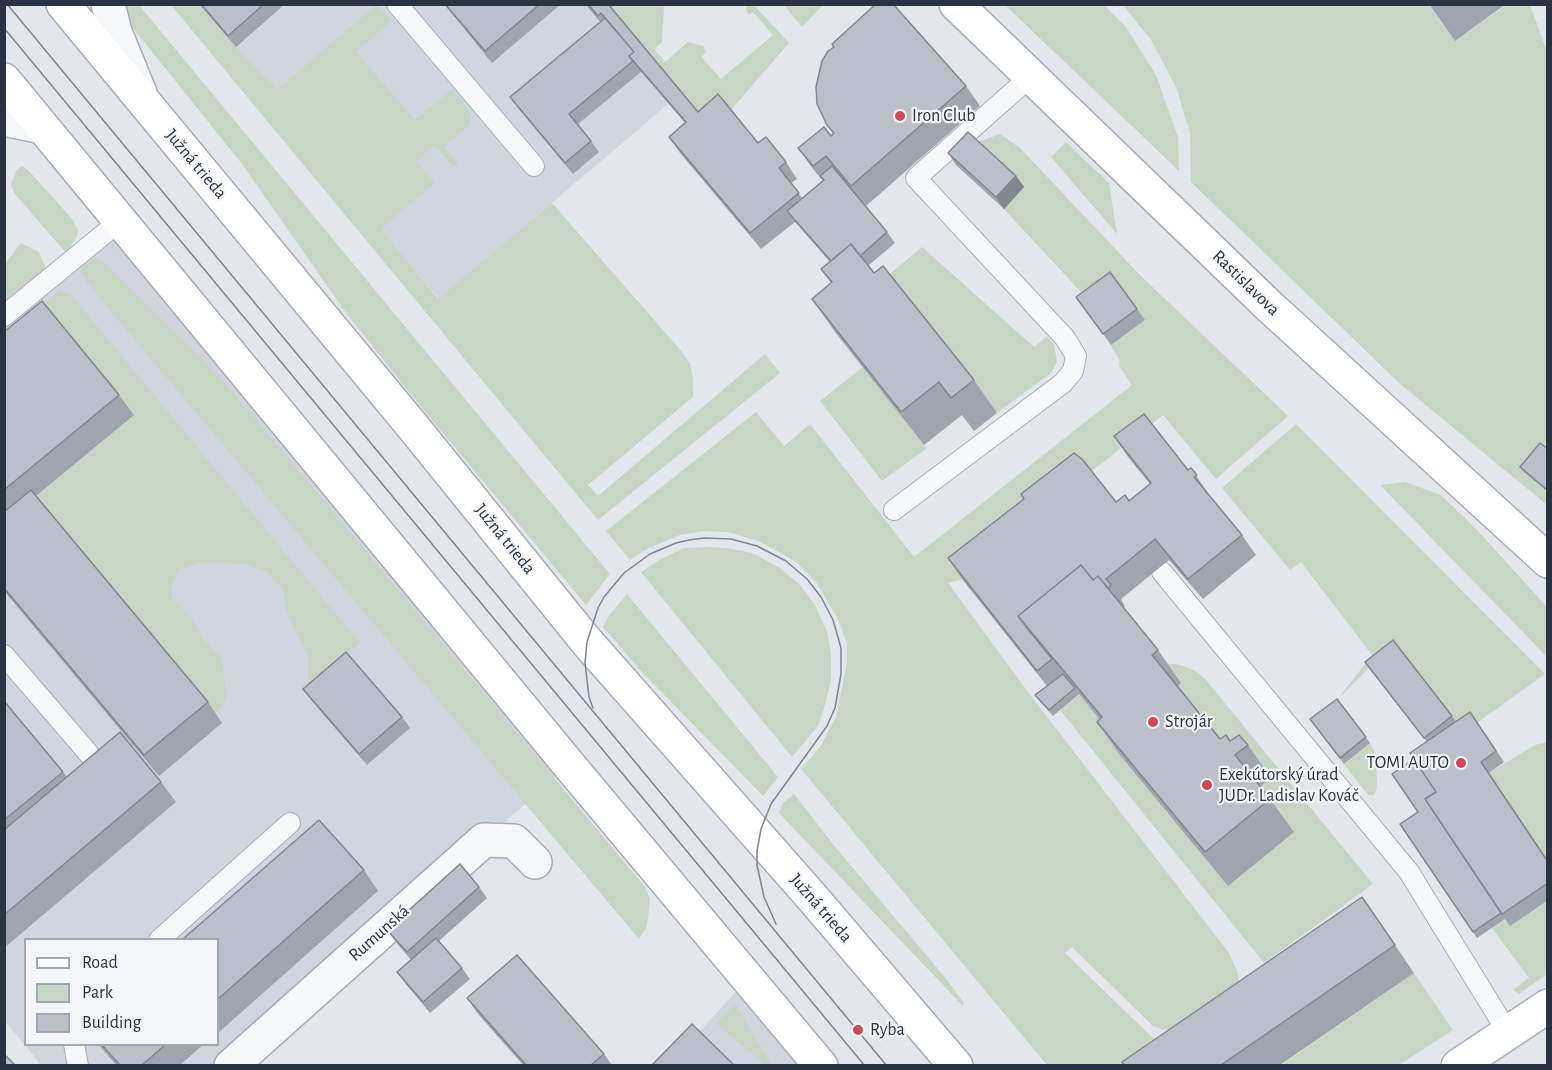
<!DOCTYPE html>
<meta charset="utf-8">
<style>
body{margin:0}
#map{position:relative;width:1552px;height:1070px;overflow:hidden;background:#e3e6eb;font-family:"Alegreya Sans",sans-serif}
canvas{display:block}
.frame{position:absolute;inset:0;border:6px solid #2b3244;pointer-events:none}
.legend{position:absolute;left:24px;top:938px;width:195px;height:108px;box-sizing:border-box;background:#f3f5f9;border:2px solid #a3a7b1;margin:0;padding:8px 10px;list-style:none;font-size:18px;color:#2b3244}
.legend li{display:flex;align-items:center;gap:12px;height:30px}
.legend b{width:30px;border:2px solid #a3a7b1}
</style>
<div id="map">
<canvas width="1552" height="1070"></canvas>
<div class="frame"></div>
<ul class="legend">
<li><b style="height:8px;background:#fff"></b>Road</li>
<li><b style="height:16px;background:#c7d5c4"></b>Park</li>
<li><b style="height:16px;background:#babfc9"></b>Building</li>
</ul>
</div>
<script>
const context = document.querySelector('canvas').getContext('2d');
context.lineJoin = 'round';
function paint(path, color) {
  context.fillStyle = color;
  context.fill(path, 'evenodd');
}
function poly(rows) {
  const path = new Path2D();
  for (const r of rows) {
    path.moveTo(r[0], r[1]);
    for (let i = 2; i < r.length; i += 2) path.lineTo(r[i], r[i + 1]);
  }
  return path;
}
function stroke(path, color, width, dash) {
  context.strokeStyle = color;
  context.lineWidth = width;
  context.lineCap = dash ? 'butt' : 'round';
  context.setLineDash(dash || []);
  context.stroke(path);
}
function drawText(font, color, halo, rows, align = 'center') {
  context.font = font + ' "Alegreya Sans",sans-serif';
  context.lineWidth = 4.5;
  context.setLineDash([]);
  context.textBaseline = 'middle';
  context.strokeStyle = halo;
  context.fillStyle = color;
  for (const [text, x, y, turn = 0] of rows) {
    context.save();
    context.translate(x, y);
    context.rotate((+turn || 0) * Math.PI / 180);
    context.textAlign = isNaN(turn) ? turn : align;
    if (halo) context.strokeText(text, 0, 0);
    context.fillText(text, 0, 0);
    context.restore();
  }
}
paint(poly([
 [190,5,585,5,668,104,439,299],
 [121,220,569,765,231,1065,41,1065,5,1021,5,316],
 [26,940,218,940,218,1044,26,1044],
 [749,978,821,1066,667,1066]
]), '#d1d5dd');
paint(poly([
 [121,5,139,5,610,574,586,605,412,396,344,310,242,164,133,28],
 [171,5,199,5,236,47,277,90,376,5,391,21,356,52,415,120,452,89,471,112,469,125,444,147,458,163,454,167,434,145,416,161,435,183,381,229,438,299,552,203,683,353,690,364,693,379,693,397,588,485,598,496,765,354,780,373,598,520],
 [606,5,664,5,662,42,654,49,665,62,688,42,703,46,706,52,701,57,721,79,773,35,753,12,749,15,746,10,746,5,754,5,789,43,730,111,709,128],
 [784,5,823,5,802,27],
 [1005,5,1104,5,1126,27,1156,75,1178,137,1179,171],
 [1123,5,1429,5,1455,41,1506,5,1530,5,1548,54,1547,505,1399,383,1191,182,1190,133,1176,87,1151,40],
 [1000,134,1020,148,1140,275,1288,416,1216,479,1163,415,1036,515,962,579,948,583,1028,692,1229,953,1237,971,1240,985,1175,1029,1164,1030,1153,1026,1072,947,1065,953,1157,1042,1122,1065,1047,1065,801,769,820,747,836,717,847,662,847,644,838,619,816,582,797,563,777,551,758,541,728,532,703,531,680,535,647,549,630,560,606,531,756,412,784,446,810,424,914,557,1132,385,1119,366,1120,361,1111,345,1145,320,1091,303,1004,209,976,143],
 [1066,142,1109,183,1117,234,1051,157],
 [22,166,28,170,73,220,78,230,77,237,66,253,15,194,11,186,16,171],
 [21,243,39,252,46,269,5,308,5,264],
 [922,247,1034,347,1047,336,1054,345,1057,362,1051,373,997,413,879,283],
 [93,259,101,260,205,362,255,418,645,887,650,899,648,919,646,928,639,939,87,283,82,273,82,268],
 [61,290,72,296,360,643,308,687,308,656,286,611,283,589,267,571,245,564,202,562,180,569,172,584,172,598,191,617,202,637,221,658,227,697,216,715,35,498,133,416,39,305],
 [863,367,927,448,882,481,820,401],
 [1296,424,1545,674,1453,740,1445,729,1456,721,1397,646,1369,668,1338,699,1372,655,1301,562,1290,570,1222,488],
 [1405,482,1441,495,1478,531,1547,607,1547,657,1380,485],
 [708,547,727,548,752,553,780,568,800,585,815,605,827,632,831,652,831,680,825,705,818,726,792,757,641,572,661,559,684,548],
 [627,594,778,777,763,796,643,673,603,627,610,614],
 [1166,664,1176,664,1189,668,1197,672,1206,680,1373,884,1264,963,1060,710,1079,694,1125,751,1121,755,1228,885,1258,789,1271,778,1244,772,1175,688,1181,683],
 [1547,742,1548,742,1547,861,1489,773,1535,745],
 [1370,743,1376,755,1377,788,1374,795,1368,795,1344,764],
 [794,794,836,848,944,976,964,1003,963,1006,779,813,783,803],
 [1547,900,1547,974,1519,994,1513,990,1529,978,1492,928,1505,919],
 [1414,973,1453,1030,1399,1065,1280,1066],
 [735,1004,772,1065,765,1065,716,1023]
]), '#c7d5c4');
const lane = poly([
 [397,4,534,166],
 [4,316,121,220],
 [894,510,1063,383,1073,371,1076,356,1065,338,916,178,1030,77],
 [1162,572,1409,872,1507,1031],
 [4,655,89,754],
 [159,940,290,823],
 [74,1044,78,1066]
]);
const street = poly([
 [108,4,115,32,140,93],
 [4,119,42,127],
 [231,1066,484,840,514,841,535,862]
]);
const secondary = poly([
 [63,4,414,428,587,642,811,896,956,1066],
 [956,4,1268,305,1548,561],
 [4,80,569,765,821,1066],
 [1458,1066,1548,1006]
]);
stroke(lane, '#a8acb6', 22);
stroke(street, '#a8acb6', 36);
stroke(secondary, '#a8acb6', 36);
stroke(lane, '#f6f7f9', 20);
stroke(street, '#f6f7f9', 33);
stroke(secondary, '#fff', 33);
stroke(poly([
 [7,4,887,1066],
 [4,28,865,1066],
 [593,708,589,697,585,663,587,642,598,608,604,597,624,573,650,554,676,543,689,540,704,538,731,539,757,546,786,561,807,579,821,597,833,620,841,648,841,674,835,708,827,726,771,804,761,829,757,851,757,865,764,897,776,924]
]), '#7d8495', 1.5);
paint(poly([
 [199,4,285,4,236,47],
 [444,4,561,4,492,63],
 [585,4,608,4,698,112,758,143,786,162,797,179,791,183,802,198,823,181,813,169,798,148,831,136,833,133,827,125,966,86,980,106,866,206,887,232,895,243,868,266,874,273,974,380,997,413,974,431,962,415,924,445,835,332,812,299,831,283,821,269,830,262,795,222,761,249,680,153,669,137,685,123,641,72,578,124,599,152,573,174,518,108,510,97,600,22],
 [1429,4,1506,4,1455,41],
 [948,153,1016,176,1024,187,1004,209,956,165],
 [1110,272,1145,320,1111,345,1076,297],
 [4,332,119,395,134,415,36,496,208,702,222,723,159,776,4,591],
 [1114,436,1188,470,1191,468,1210,496,1242,535,1256,555,1203,599,1169,560,1121,599,1125,606,1123,607,1158,650,1181,683,1178,686,1220,739,1248,745,1271,778,1260,787,1270,799,1294,832,1228,886,1120,755,1097,722,1100,720,1079,694,1053,716,1039,700,1035,695,1047,686,962,579,948,558,1024,499,1116,502,1129,501,1150,484,1128,457],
 [1548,449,1548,492,1524,472,1520,467],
 [1369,668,1452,716,1456,721,1470,712,1504,762,1489,773,1548,861,1548,900,1510,926,1505,919,1477,938,1400,824,1418,812,1414,759,1427,742],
 [303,689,402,717,410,728,367,765,311,700],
 [1337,699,1370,743,1344,764,1310,719],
 [4,701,67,777,161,782,176,802,4,948],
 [364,870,378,891,218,1033,218,939],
 [479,887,487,898,439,941,462,968,470,979,430,1013,405,983,397,972,411,960,395,941,387,930],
 [1362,897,1414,973,1280,1065,1124,1065],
 [467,998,604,1054,612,1065,523,1065,478,1014],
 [98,1044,204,1044,180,1065,116,1065]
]), '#a0a4ad');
paint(poly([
 [1016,176,1024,187,1004,209,996,197]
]), '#82868d');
const building = poly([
 [201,4,264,4,228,36,201,4],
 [445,4,540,4,485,51,445,4],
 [588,4,608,4,698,112,718,94,758,143,766,137,786,162,779,168,799,193,750,233,669,137,686,122,629,56,634,52,601,13,598,16,588,4],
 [876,4,893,4,966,86,851,186,826,156,813,166,798,148,824,127,831,136,834,133,827,125,817,104,816,87,822,61,828,51,834,47,832,44,876,4],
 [605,18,634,52,629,56,633,61,569,114,591,141,565,163,510,97,605,18],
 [968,132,1016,176,996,197,948,153,968,132],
 [832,166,887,232,860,256,851,244,831,261,787,211,824,180,820,176,832,166],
 [851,244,874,273,883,266,974,380,951,398,939,382,901,412,812,299,832,282,821,269,851,244],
 [1110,272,1137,309,1103,334,1076,297,1110,272],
 [42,301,119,395,4,490,4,332,42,301],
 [1144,414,1188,470,1191,468,1197,475,1194,477,1242,535,1188,579,1155,539,1106,579,1111,585,1108,588,1098,576,1093,580,1081,565,1018,616,1027,628,1052,659,1037,671,948,558,1024,499,1021,494,1074,453,1082,459,1116,502,1125,495,1129,501,1151,483,1114,436,1144,414],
 [1540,443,1548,449,1548,488,1546,489,1520,467,1540,443],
 [31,490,208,702,144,755,4,588,4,512,31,490],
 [1081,565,1093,580,1098,576,1158,650,1152,655,1220,739,1226,735,1230,741,1239,735,1248,745,1235,755,1270,799,1205,852,1097,722,1102,717,1018,616,1081,565],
 [1393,640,1452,716,1424,738,1365,662,1393,640],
 [346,652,402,717,359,754,303,689,346,652],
 [1063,674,1075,688,1049,710,1035,695,1063,674],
 [1337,699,1366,737,1340,758,1310,719,1337,699],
 [4,701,63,772,4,820,4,701],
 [1470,712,1496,751,1481,762,1548,862,1548,883,1502,914,1425,799,1436,792,1410,753,1470,712],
 [120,732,161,782,4,915,4,830,120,732],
 [1414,759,1436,792,1425,799,1501,913,1473,932,1400,824,1418,812,1392,774,1414,759],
 [319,820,364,870,218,999,218,939,183,939,319,820],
 [460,864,479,887,407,952,387,930,460,864],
 [1362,897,1395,945,1221,1065,1124,1065,1122,1062,1362,897],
 [436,938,462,968,423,1002,397,972,436,938],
 [517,955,604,1054,591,1065,526,1065,467,998,517,955],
 [692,1024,734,1065,652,1065,692,1024],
 [101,1044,166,1044,142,1065,120,1065,101,1044],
 [4,1054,15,1065,4,1065,4,1054]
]);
paint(building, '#babfc9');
stroke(building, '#82868d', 1.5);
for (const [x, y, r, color] of [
 [900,116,6,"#cf4953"],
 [1153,722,6,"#cf4953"],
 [1461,763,6,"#cf4953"],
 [1207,785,6,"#cf4953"],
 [858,1030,6,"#cf4953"]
]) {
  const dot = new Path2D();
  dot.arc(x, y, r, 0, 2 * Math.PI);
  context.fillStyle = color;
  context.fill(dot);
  stroke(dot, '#f3f5f9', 2);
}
drawText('18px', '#2b3244', '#f3f5f9', [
 ["Iron Club",912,116],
 ["Strojár",1165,722],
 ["TOMI AUTO",1449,763,"right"],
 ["Exekútorský úrad",1219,775],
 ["JUDr. Ladislav Kováč",1219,796],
 ["Ryba",870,1030]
], 'left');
drawText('18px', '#2b3244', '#f3f5f9', [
 ["Južná trieda",196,164,50],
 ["Rastislavova",1246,283,44],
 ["Južná trieda",505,539,51],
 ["Južná trieda",821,908,49],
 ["Rumunská",379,933,-42]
]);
</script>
